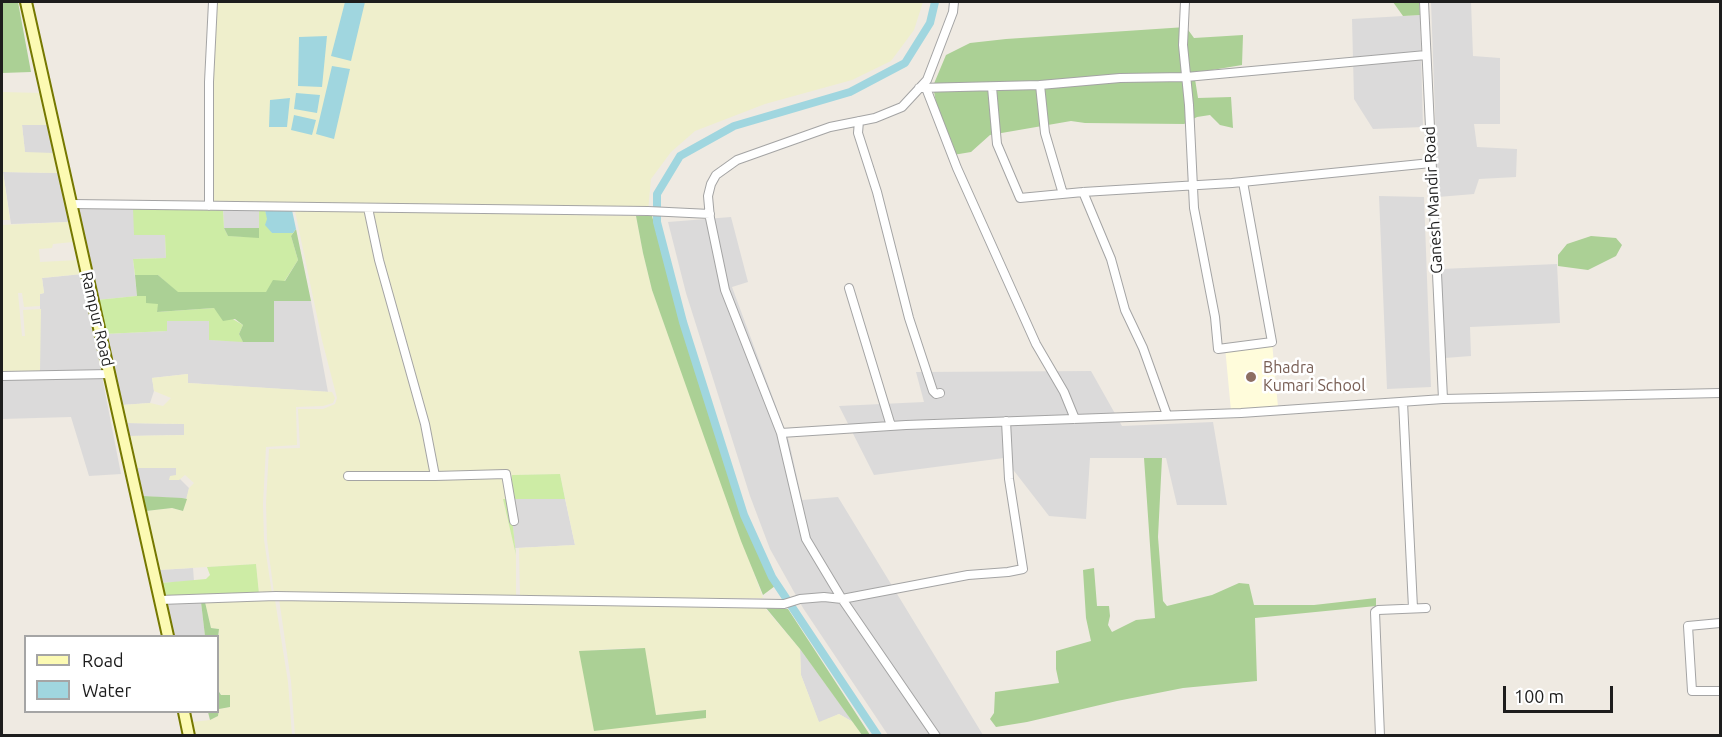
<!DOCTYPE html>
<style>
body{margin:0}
#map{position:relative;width:1722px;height:737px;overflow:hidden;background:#efeae2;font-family:Ubuntu,sans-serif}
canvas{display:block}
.frame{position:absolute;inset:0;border:3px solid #1d1d1d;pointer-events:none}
.legend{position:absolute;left:24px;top:635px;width:195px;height:78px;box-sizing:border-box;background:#fff;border:2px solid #a5a5a5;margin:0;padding:8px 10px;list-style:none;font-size:18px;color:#1d1d1d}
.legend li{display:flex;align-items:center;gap:12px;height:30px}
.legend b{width:30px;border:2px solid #a5a5a5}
.scale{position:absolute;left:1503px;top:686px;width:110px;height:27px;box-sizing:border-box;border:3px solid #1d1d1d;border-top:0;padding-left:8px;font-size:18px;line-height:21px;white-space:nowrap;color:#1d1d1d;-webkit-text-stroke:4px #fff;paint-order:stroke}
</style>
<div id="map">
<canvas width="1722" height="737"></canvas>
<div class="frame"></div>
<ul class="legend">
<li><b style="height:8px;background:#fcfab3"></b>Road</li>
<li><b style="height:16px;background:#a0d6df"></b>Water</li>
</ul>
<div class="scale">100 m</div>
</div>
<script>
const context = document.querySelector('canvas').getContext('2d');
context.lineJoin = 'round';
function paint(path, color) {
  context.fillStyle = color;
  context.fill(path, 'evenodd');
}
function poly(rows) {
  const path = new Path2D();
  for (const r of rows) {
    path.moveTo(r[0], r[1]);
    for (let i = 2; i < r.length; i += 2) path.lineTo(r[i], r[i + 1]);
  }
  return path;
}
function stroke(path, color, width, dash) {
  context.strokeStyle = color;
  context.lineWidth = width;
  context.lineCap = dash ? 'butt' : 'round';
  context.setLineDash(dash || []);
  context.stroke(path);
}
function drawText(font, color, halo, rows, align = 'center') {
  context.font = font + ' Ubuntu,sans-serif';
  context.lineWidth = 5;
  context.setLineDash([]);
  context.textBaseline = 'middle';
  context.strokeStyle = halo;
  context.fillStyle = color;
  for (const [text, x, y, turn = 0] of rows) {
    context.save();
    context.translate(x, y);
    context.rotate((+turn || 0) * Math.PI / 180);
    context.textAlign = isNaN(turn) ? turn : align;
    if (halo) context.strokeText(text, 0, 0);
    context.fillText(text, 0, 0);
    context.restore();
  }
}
paint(poly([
 [1431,2,1471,2,1473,56,1500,58,1500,124,1474,124,1477,147,1517,149,1516,177,1479,179,1474,194,1438,197],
 [1420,15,1423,127,1373,129,1354,99,1352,19],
 [22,125,48,125,53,153,25,153],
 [3,172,58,173,69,222,11,224],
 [1379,196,1424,197,1431,387,1387,389],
 [75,206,133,208,165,235,166,258,133,259,137,296,97,300],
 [223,210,259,210,259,228,224,228],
 [731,217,748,282,732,287,789,441,802,500,838,497,983,735,888,735,803,608,770,549,750,496,686,293,668,222],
 [1557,264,1560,323,1470,327,1471,356,1445,358,1441,269],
 [82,274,121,474,89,476,71,417,2,419,2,371,40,371,40,294,44,293,42,278],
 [274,301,311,301,328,392,188,383,188,374,152,378,154,391,150,403,122,405,104,334,167,331,167,321,209,321,210,340,274,342],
 [1091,371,1122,426,1213,422,1227,505,1177,505,1166,458,1090,458,1086,519,1049,516,1004,458,874,475,839,406,924,402,916,372],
 [126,423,184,424,184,435,129,436],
 [136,468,176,468,176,475,189,488,187,499,143,496],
 [510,499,565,499,575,545,515,548],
 [193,568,194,581,161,583,158,570],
 [201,602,205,636,172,636,164,603],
 [800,649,853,722,839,714,819,723,801,675]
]), '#dbdada');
paint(poly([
 [1272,342,1278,407,1231,411,1225,347]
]), '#fffcdb');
paint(poly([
 [213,2,923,2,914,30,891,61,852,80,765,104,695,131,671,152,651,179,648,211,209,206],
 [2,92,41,93,48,125,22,125,25,152,53,153,58,173,3,172,10,220,2,220],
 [295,211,636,216,643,253,652,290,763,598,520,598,519,548,575,545,560,474,512,475,510,499,503,499,516,555,516,598,274,593,267,540,266,503,269,449,300,448,298,409,323,409,335,404,337,398,322,340],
 [69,222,73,242,53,244,52,248,39,249,40,262,78,260,82,274,42,278,44,293,40,294,40,306,24,307,22,293,18,293,22,336,25,336,23,310,41,309,40,371,2,371,2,225],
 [188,374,188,383,332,392,335,398,333,403,323,406,296,407,297,445,266,447,263,504,264,540,272,594,259,594,256,564,158,570,146,511,172,508,183,511,189,488,194,483,185,475,179,480,169,480,170,476,176,475,176,468,136,468,129,436,184,435,184,424,126,423,122,405,150,403,163,406,171,398,154,391,152,378],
 [279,599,479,604,677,605,765,608,800,649,801,675,819,722,839,714,853,722,862,735,295,735,291,681],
 [644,648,656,715,705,710,706,718,657,723,579,652,608,649],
 [275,600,288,682,292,735,194,735,192,722,210,720,218,716,219,709,230,707,218,690,219,629,211,628,205,602]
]), '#efefcc');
paint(poly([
 [133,208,223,210,224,228,228,236,259,237,259,210,265,210,272,233,293,233,291,236,298,260,284,282,266,292,177,292,158,275,135,275,133,259,166,258,165,235,134,235],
 [146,295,159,304,157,312,214,308,243,325,239,334,243,342,209,340,209,321,167,321,167,331,104,334,97,300],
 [560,474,565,499,510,499,516,555,503,499,510,499,512,475],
 [256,564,259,594,164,598,161,583,206,579,210,575,207,567]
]), '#cdeca5');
paint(poly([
 [2,2,18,2,31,72,2,73],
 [1393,2,1419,2,1420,15,1403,16],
 [1186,27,1194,38,1243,35,1242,65,1194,73,1198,98,1231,97,1233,128,1220,125,1210,115,1197,117,1184,124,1085,123,1071,121,990,135,971,152,953,155,943,141,933,86,946,55,970,43,1006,39],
 [636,216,652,216,680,322,741,515,775,586,763,595,741,541,652,290,643,253],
 [224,228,259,228,259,238,228,236],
 [296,229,311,301,274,301,274,342,243,342,239,334,243,325,235,319,223,321,214,308,157,312,158,304,146,303,146,296,137,296,135,275,158,275,178,292,266,292,273,280,285,281,298,260,291,236],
 [1591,236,1616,238,1622,245,1616,256,1588,270,1558,266,1558,255,1567,244],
 [1144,458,1162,458,1158,537,1163,601,1167,606,1212,595,1239,583,1249,584,1254,605,1314,605,1376,598,1376,606,1255,618,1257,681,1183,688,1117,701,1027,722,996,727,990,719,994,713,995,692,1059,683,1056,669,1056,651,1091,641,1086,618,1083,570,1094,568,1097,606,1109,606,1110,616,1108,625,1112,632,1136,620,1155,618],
 [143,496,182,498,187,499,183,511,172,508,146,511],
 [201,602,205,602,211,628,219,629,218,638,205,636],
 [766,608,788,609,870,735,862,735,800,649],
 [645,648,656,715,706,710,706,718,594,731,579,651],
 [218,690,221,695,230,695,230,707,219,709,218,716,210,720,208,712,218,712]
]), '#abd095');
paint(poly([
 [345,2,365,2,351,61,331,56],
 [327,36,322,87,298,86,299,37],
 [332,66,350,69,334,139,316,134],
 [296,93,320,95,317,113,294,109],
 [290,98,287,127,269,127,270,100],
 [294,115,316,120,312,135,291,130],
 [265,210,292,210,296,229,293,233,272,233,265,225,267,219]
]), '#a0d6df');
stroke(poly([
 [878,736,772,577,744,515,683,322,657,222,657,194,680,156,734,126,850,92,905,63,930,23,935,2]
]), '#a0d6df', 8);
const street = poly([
 [954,2,953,12,927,80,902,107,875,118,830,127,737,160,716,175,711,184,708,196,710,218,725,290,781,433,906,425,1241,413,1443,399,1720,393],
 [1185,2,1183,45,1189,105,1194,208,1215,317,1218,349,1272,342,1243,182],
 [1424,2,1443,399],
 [1040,85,1045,133,1063,194],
 [992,87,997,144,1020,198,1083,192,1232,183,1431,163],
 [919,88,1040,85,1120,78,1186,77,1426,55],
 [926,88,957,168,1036,344,1064,392,1075,419],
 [859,121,858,133,877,192,909,318,933,391,936,394,940,393],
 [1083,192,1111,259,1125,310,1143,348,1167,415],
 [71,204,648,211,710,214],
 [209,206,209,82,213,2],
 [368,208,379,260,425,424,435,476,506,474,514,521],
 [849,288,891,426],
 [2,376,110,374],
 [1403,402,1413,608],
 [781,433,806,539,842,599,936,736],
 [348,476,435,476],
 [160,600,276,596,784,604,800,599,824,597,842,599,968,575,1008,572,1023,569,1009,479,1006,421],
 [1720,623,1688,626,1692,691,1720,691],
 [1380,736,1375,612,1378,610,1426,608]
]);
const secondary = poly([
 [26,2,168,636],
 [184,712,189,736]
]);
stroke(street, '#a4a4a4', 10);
stroke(secondary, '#757800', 14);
stroke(street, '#fff', 8);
stroke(secondary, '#fcfab3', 10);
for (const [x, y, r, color] of [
 [1251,377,6,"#8d6e63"]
]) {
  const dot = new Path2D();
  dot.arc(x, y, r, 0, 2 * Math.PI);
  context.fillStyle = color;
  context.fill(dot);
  stroke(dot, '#fff', 2);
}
drawText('16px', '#1d1d1d', '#fff', [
 ["Ganesh Mandir Road",1433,200,-93],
 ["Rampur Road",97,319,77]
]);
drawText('16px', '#785e54', '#fff', [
 ["Bhadra",1263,368],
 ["Kumari School",1263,386]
], 'left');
</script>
